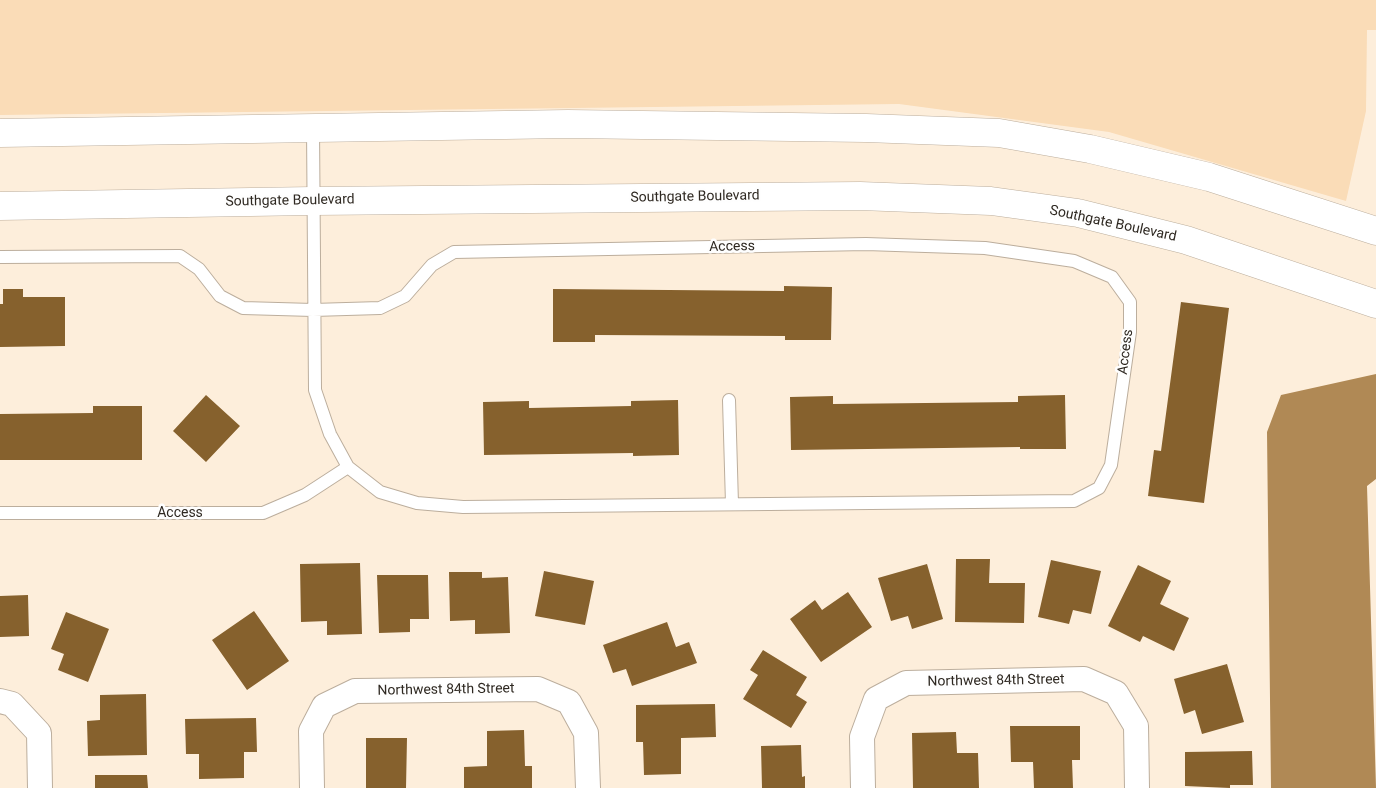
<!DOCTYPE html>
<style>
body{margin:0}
canvas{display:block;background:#fdeedb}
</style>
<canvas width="1376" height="788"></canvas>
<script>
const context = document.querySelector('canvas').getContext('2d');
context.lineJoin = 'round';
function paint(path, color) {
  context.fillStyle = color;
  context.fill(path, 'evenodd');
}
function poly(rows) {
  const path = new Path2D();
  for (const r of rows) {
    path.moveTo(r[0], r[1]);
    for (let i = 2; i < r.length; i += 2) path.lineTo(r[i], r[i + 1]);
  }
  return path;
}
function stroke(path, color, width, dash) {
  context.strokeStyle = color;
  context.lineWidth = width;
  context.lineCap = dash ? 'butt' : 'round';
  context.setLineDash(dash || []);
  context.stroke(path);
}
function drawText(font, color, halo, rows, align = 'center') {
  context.font = font + ' Roboto,sans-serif';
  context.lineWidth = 5;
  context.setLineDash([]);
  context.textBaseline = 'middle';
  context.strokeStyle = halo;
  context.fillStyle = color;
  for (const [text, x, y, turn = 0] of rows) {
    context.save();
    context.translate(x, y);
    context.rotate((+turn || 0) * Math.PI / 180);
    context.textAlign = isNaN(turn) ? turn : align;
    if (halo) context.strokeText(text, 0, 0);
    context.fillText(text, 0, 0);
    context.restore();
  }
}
paint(poly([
 [0,0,1376,0,1376,30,1367,30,1366,111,1346,201,1109,132,899,104,0,115]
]), '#fadcb7');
paint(poly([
 [1376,374,1376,479,1367,486,1376,788,1271,788,1267,432,1281,395]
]), '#b08955');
paint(poly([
 [784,286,832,287,831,340,785,340,785,336,595,335,595,342,553,342,553,289,784,291],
 [3,289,23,289,23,297,65,297,65,346,0,347,0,304,3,304],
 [1181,302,1229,308,1204,503,1148,496,1154,450,1161,451],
 [206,395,240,426,206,462,173,431],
 [1065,395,1066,449,1020,449,1020,447,791,450,790,397,833,396,833,404,1018,402,1018,396],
 [678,400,679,455,633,456,633,453,484,455,483,402,529,401,529,408,631,406,631,401],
 [93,406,142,406,142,460,0,460,0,414,93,413],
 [956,559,990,559,989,583,1025,583,1024,623,955,622],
 [1051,560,1101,571,1091,614,1073,610,1069,624,1038,617],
 [360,563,362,634,327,635,327,621,301,622,300,564],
 [927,564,943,619,912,629,908,616,891,621,878,578],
 [1138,565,1171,581,1160,604,1189,618,1174,651,1143,636,1140,642,1108,626],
 [544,571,594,581,585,625,535,616],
 [449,572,482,572,482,578,508,577,510,633,475,634,475,620,450,621],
 [377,575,428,575,429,619,410,619,410,632,379,633],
 [848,592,872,627,821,662,790,619,815,600,822,610],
 [28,595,29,636,0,637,0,596],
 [254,611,289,661,247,690,212,640],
 [66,612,109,629,88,682,58,670,64,654,51,649],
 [667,622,676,647,689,642,697,663,632,686,626,669,613,673,603,645],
 [763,650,807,677,796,695,807,702,791,728,743,699,758,675,750,670],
 [1227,664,1244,722,1202,734,1195,710,1184,714,1174,679],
 [146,694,147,755,88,756,87,721,100,720,100,695],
 [715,704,716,737,681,738,681,774,644,775,643,742,636,742,636,705],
 [256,718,257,752,244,752,244,778,199,779,199,754,186,754,185,719],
 [1010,726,1080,726,1080,760,1072,760,1073,788,1034,788,1033,762,1011,762],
 [524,730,525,766,532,766,532,788,464,788,464,767,487,766,487,731],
 [956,732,957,753,978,753,979,788,913,788,912,733],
 [366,738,407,738,406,788,366,788],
 [801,745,802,777,805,776,805,788,762,788,761,746],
 [1252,751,1253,785,1230,785,1230,788,1185,786,1185,752],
 [95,775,147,775,148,788,95,788]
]), '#86612d');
const lane = poly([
 [313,128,315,390,330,434,348,467],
 [0,257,180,256,199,269,220,296,243,308,313,310,380,308,405,296,432,265,454,252,866,244,985,248,1074,261,1112,277,1130,302,1130,332,1111,465,1099,488,1074,501,463,507,417,503,380,492,348,467,305,495,263,513,0,513],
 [729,400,732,504]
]);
const street = poly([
 [0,701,12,704,39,733,40,788],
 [312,788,311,731,324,706,355,691,538,689,569,702,586,733,588,788],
 [863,788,862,737,876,699,906,683,1084,679,1116,693,1136,726,1137,788]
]);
const secondary = poly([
 [0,133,568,124,866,128,999,133,1090,149,1209,177,1376,231],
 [0,206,313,201,860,196,991,201,1078,213,1186,240,1376,304]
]);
stroke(lane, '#bcae9d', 14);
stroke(street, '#bcae9d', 26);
stroke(secondary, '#bcae9d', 29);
stroke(lane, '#fff', 12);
stroke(street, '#fff', 24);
stroke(secondary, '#fff', 28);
drawText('14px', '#2e2821', '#fefefe', [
 ["Southgate Boulevard",695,197,-1],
 ["Southgate Boulevard",290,201,-1],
 ["Southgate Boulevard",1113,224,12],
 ["Access",732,247,-1],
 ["Access",1126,352,-83],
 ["Access",180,513],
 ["Northwest 84th Street",996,681,-1],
 ["Northwest 84th Street",446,690,-1]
]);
</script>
